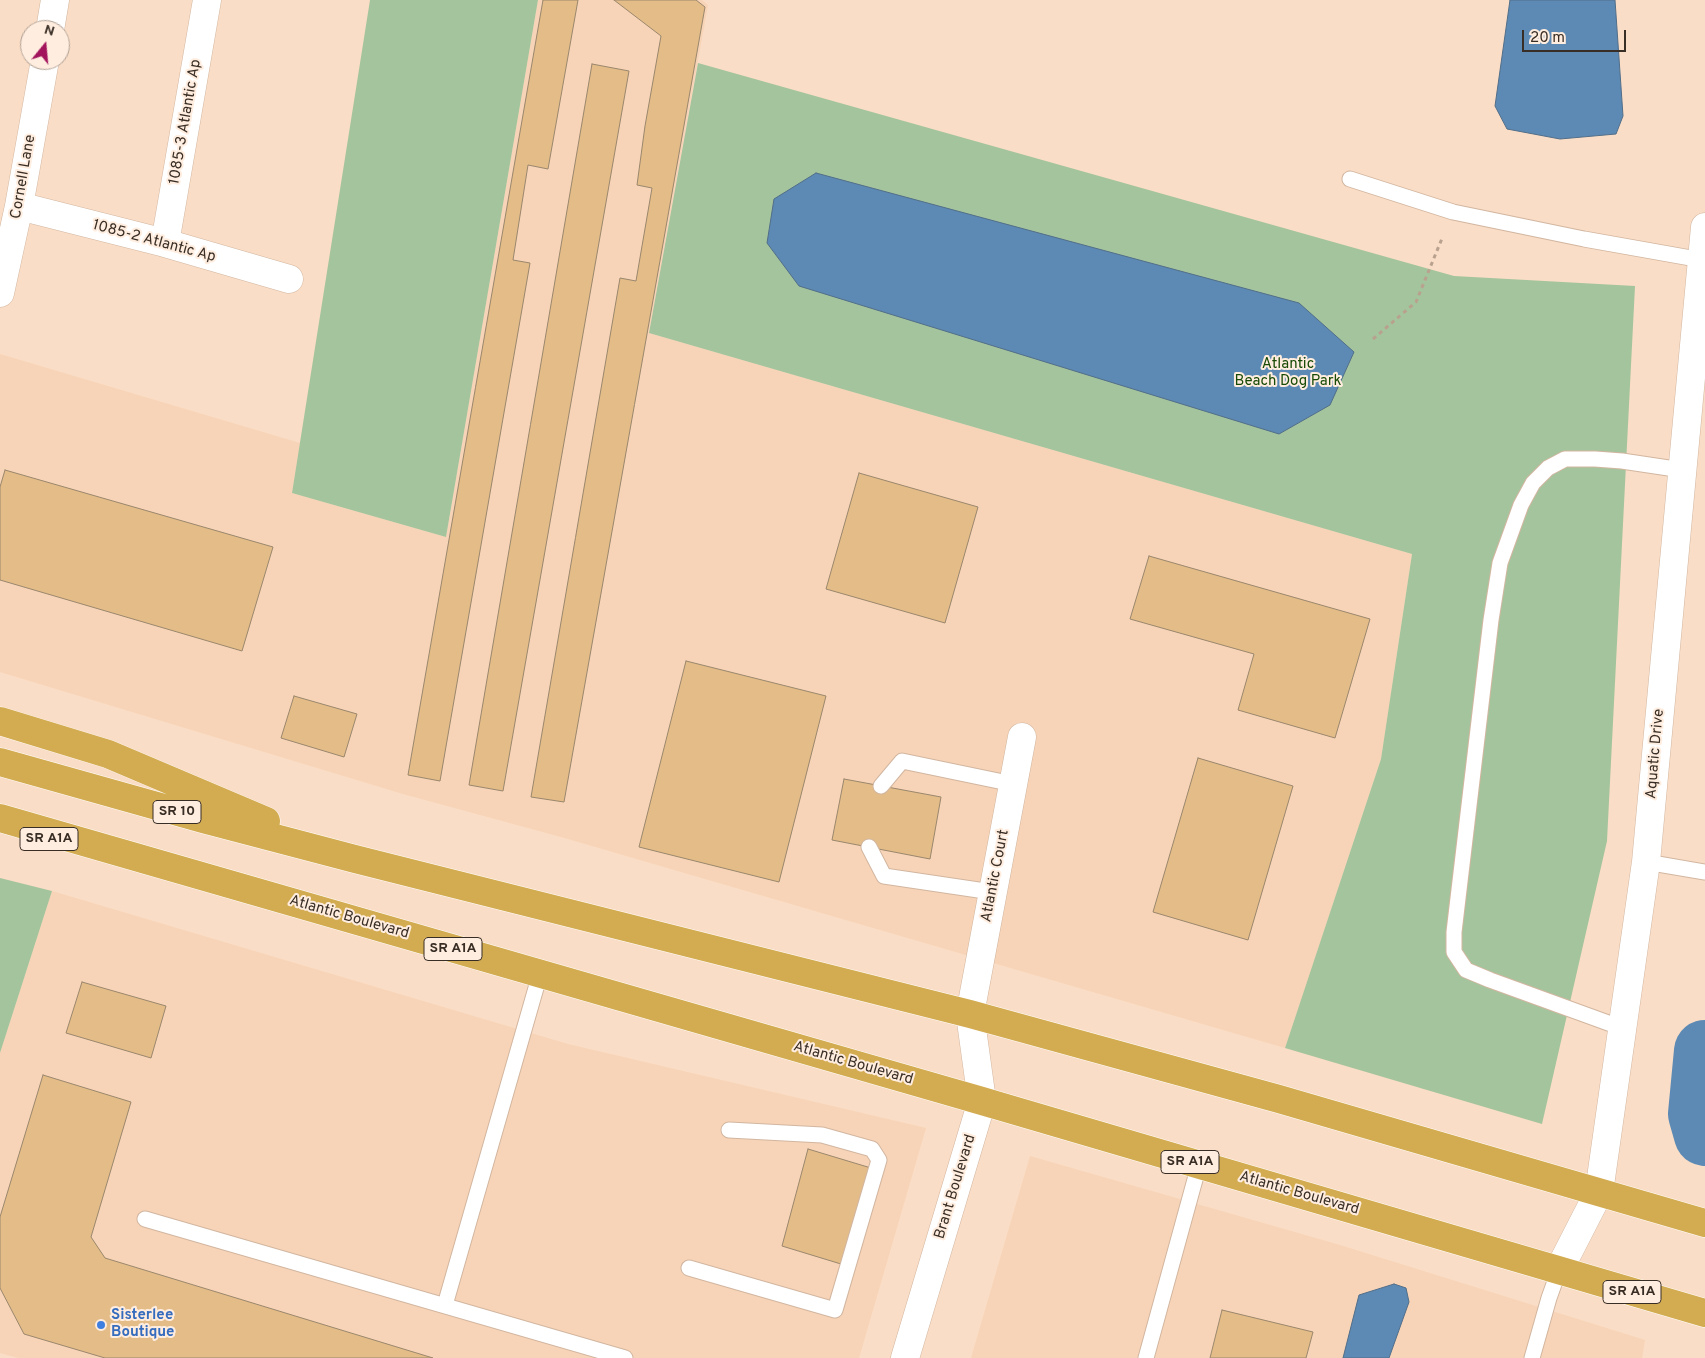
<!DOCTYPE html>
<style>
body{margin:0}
#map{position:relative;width:1705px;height:1358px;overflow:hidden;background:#faddc6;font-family:Overpass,sans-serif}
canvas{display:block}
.north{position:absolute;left:20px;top:20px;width:50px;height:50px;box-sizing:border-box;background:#ffeddf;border:1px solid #b0a195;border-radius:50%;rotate:17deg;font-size:14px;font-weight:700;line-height:20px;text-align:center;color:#392e25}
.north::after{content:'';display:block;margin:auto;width:18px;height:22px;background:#a2155d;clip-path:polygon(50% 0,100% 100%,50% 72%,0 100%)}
.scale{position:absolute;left:1522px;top:30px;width:104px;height:22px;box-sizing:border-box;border:2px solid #392e25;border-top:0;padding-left:6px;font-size:15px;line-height:18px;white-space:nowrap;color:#392e25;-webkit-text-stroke:4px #ffeddf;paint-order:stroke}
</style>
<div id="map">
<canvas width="1705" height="1358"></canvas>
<div class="north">N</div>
<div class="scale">20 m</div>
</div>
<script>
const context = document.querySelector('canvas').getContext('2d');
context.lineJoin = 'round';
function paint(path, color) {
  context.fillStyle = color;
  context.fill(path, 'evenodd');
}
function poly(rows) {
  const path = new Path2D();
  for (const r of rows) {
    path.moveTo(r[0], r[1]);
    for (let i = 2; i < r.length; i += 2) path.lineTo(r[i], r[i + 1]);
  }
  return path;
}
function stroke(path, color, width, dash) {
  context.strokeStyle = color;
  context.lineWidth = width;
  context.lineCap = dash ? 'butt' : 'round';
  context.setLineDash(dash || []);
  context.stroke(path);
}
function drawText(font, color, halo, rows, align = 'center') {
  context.font = font + ' Overpass,sans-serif';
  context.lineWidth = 4;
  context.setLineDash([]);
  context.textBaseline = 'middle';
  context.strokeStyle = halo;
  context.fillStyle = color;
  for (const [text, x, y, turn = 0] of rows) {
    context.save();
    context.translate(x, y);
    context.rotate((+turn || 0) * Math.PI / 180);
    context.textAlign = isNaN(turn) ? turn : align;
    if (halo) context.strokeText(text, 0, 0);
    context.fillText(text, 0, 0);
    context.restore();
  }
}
paint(poly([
 [538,0,702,0,708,5,649,333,1412,554,1381,759,1285,1048,561,837,403,794,0,672,0,354,300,443,292,493,446,537],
 [52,891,568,1044,926,1128,859,1358,18,1358,0,1353,0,1053],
 [1030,1156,1340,1245,1645,1340,1642,1358,971,1358]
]), '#f7d4b7');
paint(poly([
 [370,0,538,0,446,537,292,493],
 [698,63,1454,276,1635,286,1607,841,1542,1124,1285,1048,1381,759,1412,554,649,333],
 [0,878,52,891,0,1053]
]), '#a4c49d');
const water = poly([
 [1510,0,1615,0,1623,116,1616,134,1560,139,1507,129,1495,106,1510,0],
 [816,173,1299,303,1354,352,1330,405,1279,434,799,286,767,243,774,199,816,173],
 [1394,1284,1406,1288,1409,1302,1389,1358,1343,1358,1359,1295,1394,1284]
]);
paint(water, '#5c8ab4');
stroke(water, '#526e89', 1);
stroke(poly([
 [1705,1051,1699,1114,1705,1135]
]), '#5c8ab4', 62);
const building = poly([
 [543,0,578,0,548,169,528,165,513,260,530,263,440,781,408,775,543,0],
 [614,0,696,0,705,7,564,802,531,797,620,278,636,281,652,188,637,185,645,126,661,36,614,0],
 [592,64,629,71,503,791,469,785,592,64],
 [5,470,273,547,242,651,0,580,0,487,5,470],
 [859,473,978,507,945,623,826,589,859,473],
 [1149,556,1370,619,1335,738,1238,710,1254,654,1130,619,1149,556],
 [686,661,826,696,779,882,639,847,686,661],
 [294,696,357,714,344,757,281,738,294,696],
 [1198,758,1293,786,1248,940,1153,912,1198,758],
 [844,779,941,797,930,859,832,840,844,779],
 [82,982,166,1006,151,1058,66,1033,82,982],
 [43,1075,131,1102,91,1237,105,1258,433,1358,105,1358,24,1334,0,1288,0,1217,43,1075],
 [808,1149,871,1168,841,1264,782,1246,808,1149],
 [1222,1310,1313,1332,1306,1358,1210,1358,1222,1310]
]);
paint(building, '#e3bc88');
stroke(building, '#9b876d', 1);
const service = poly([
 [1350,179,1453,212,1584,239,1702,260],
 [881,786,902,761,1013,784],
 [869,847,884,876,992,892],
 [1646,862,1705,872],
 [1622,1028,1490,980,1466,970,1454,952,1454,932,1491,620,1500,563,1521,505,1533,483,1548,468,1565,459,1595,459,1622,461,1682,470],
 [145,1219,625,1358],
 [689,1268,835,1310,879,1160,872,1149,822,1135,729,1130],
 [445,1305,540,974],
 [1146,1358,1199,1165],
 [1532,1358,1549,1298,1559,1270]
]);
const minor = poly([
 [50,30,55,0],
 [19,206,165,243,289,279],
 [165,243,207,0],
 [0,293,19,206,45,60],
 [1559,1270,1599,1192,1646,862,1705,227],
 [905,1358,982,1101,970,1014,1022,737]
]);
const trunk = poly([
 [0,721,108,754,266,821],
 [0,762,203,819,355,859,970,1014,1279,1099,1705,1223],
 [0,818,982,1101,1705,1313]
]);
stroke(service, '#d2b6a0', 17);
stroke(minor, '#d2b6a0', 29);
stroke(trunk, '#fff', 29);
stroke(poly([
 [1373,339,1416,302,1443,236]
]), '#b8a28f', 3, [4, 4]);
stroke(service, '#fff', 15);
stroke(minor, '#fff', 28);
stroke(trunk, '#d3ac52', 28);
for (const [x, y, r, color] of [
 [101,1325,5,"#3f7fe0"]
]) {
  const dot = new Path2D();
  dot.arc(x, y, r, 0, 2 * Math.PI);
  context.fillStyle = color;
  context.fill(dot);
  stroke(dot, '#ffeddf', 2);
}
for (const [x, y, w] of [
 [177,812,48],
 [49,839,58],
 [453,949,58],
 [1190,1162,58],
 [1632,1292,58]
]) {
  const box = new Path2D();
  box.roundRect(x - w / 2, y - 11.5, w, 23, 4);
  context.fillStyle = '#ffeddf';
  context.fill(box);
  stroke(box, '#392e25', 1);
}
drawText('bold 14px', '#392e25', null, [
 ["SR 10",177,812],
 ["SR A1A",49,839],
 ["SR A1A",453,949],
 ["SR A1A",1190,1162],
 ["SR A1A",1632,1292]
]);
drawText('15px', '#392e25', '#ffeddf', [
 ["1085-3 Atlantic Ap",186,122,-80],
 ["Cornell Lane",24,177,-80],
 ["1085-2 Atlantic Ap",154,242,15],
 ["Aquatic Drive",1656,754,-85],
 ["Atlantic Court",996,876,-79],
 ["Atlantic Boulevard",349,918,16],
 ["Atlantic Boulevard",853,1064,16],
 ["Brant Boulevard",956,1187,-73],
 ["Atlantic Boulevard",1299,1194,16]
]);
drawText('15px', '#164a05', '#ffeddf', [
 ["Atlantic",1288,365],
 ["Beach Dog Park",1288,382]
]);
drawText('bold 15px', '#366cbe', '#ffeddf', [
 ["Sisterlee",111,1316],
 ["Boutique",111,1333]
], 'left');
</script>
